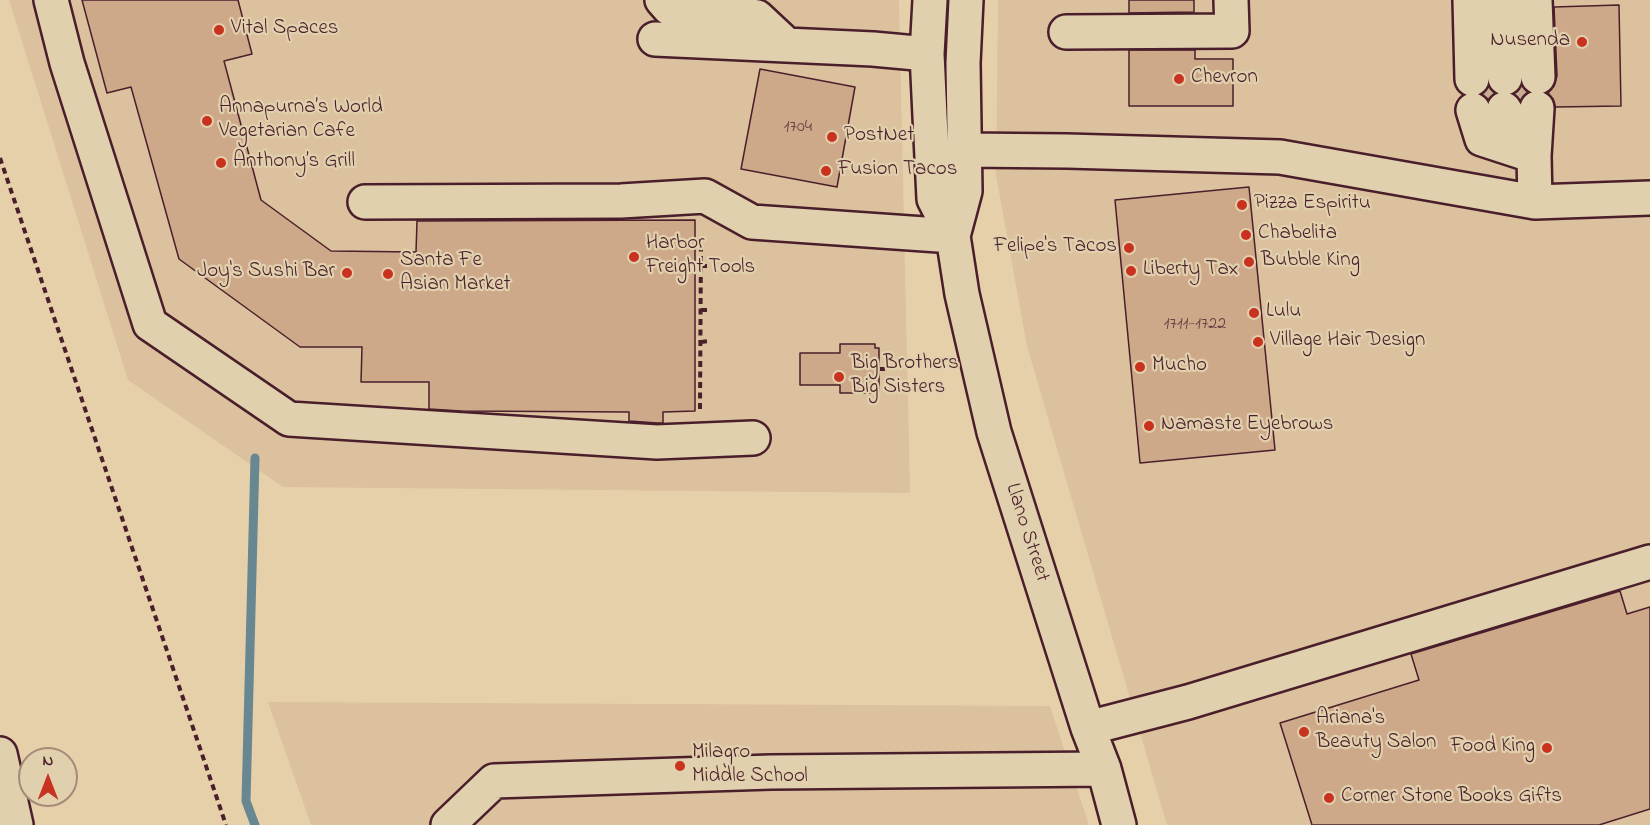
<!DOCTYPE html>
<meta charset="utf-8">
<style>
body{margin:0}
#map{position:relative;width:1650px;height:825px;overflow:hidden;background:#e6d0aa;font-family:"Indie Flower",sans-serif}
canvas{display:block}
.north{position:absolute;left:18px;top:747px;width:60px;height:60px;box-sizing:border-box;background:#e1d0ad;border:2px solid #a58979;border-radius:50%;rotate:0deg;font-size:16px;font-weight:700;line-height:24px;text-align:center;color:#4a1f2b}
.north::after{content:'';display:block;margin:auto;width:21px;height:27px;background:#c8321e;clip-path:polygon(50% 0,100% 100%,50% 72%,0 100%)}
</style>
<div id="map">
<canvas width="1650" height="825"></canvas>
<div class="north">N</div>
</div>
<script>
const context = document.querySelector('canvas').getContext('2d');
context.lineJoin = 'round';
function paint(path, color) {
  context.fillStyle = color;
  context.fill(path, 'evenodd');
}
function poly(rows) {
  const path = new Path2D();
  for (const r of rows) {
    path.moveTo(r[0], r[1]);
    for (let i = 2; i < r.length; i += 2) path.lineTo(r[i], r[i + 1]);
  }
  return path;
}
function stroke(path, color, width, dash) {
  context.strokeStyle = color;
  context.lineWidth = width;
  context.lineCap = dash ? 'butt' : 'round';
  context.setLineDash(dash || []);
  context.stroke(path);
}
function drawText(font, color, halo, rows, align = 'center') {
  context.font = font + ' "Indie Flower",sans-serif';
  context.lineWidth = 4.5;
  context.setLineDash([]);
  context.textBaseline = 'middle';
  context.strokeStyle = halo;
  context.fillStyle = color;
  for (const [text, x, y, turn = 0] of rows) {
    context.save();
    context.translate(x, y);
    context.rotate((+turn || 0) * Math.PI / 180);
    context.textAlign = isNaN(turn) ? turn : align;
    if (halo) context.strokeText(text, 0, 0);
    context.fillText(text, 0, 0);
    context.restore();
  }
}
paint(poly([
 [9,0,899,0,910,493,283,487,128,380],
 [998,0,1650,0,1650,825,1167,825,1027,346,996,175],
 [268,702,1050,706,1089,825,311,825]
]), '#dbc19e');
stroke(poly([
 [255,458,246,801,255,825]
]), '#678791', 9);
const building = poly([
 [82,0,238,0,252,54,224,61,261,200,331,251,416,252,417,221,695,220,695,411,663,412,663,423,657,423,629,421,629,412,461,411,429,409,429,382,361,382,362,347,300,347,179,259,131,87,107,93,82,0],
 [1129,0,1194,0,1194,12,1129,13,1129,0],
 [1619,5,1621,106,1555,107,1553,99,1548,93,1554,86,1557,76,1554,7,1619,5],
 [1129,50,1195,50,1195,59,1233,59,1233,106,1129,106,1129,50],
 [760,69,855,87,837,187,741,169,760,69],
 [1249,187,1275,450,1140,463,1115,200,1249,187],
 [840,344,875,344,875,348,879,348,879,391,873,391,873,393,840,393,840,385,800,385,800,353,840,353,840,344],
 [1620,591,1627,614,1650,607,1650,809,1599,825,1312,825,1280,723,1419,680,1411,654,1620,591]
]);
paint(building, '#cda889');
stroke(building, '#4a1f2b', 1.5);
stroke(poly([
 [1488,79,1488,109],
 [1522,108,1523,78]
]), '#c7ad91', 33, [33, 16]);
const minor = poly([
 [51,0,67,63,150,324,289,419,657,442,753,438],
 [662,0,669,8,727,11,757,17,787,45],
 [930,0,927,54,934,199,953,236,965,191,963,63,966,0],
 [1470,0,1472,79],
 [1502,0,1505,78],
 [1535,0,1538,77],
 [1066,32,1232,31,1231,0],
 [655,39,873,49,927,54],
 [1504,109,1534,156,1535,202],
 [1473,110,1482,139,1534,156],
 [963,150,1067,151,1280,157,1535,202,1650,198],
 [1534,156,1537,108],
 [365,202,621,201,705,196,752,222,953,236,962,294,994,432,1088,728,1104,769,1119,825],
 [1088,728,1188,702,1650,562],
 [0,754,16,825],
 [448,825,494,781,771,772,1104,769]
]);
stroke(minor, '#4a1f2b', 38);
stroke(poly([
 [0,158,226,825],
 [701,266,710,266],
 [701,310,710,310],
 [701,342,710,341],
 [879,369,888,369],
 [700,409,701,239]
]), '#4a1f2b', 4, [6, 4.5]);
stroke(minor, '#e1d0ad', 33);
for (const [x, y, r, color] of [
 [219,30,6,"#c8321e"],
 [1582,42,6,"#c8321e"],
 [1179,79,6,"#c8321e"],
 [207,121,6,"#c8321e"],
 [832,137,6,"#c8321e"],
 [221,163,6,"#c8321e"],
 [826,171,6,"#c8321e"],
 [1242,205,6,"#c8321e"],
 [1246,235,6,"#c8321e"],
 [1129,248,6,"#c8321e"],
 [634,257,6,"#c8321e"],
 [1249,262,6,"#c8321e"],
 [1131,271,6,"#c8321e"],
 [347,273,6,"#c8321e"],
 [388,274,6,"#c8321e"],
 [1254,313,6,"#c8321e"],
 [1258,342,6,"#c8321e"],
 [1140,367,6,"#c8321e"],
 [839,377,6,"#c8321e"],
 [1149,426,6,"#c8321e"],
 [1304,732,6,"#c8321e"],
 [1547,748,6,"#c8321e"],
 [680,766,6,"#c8321e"],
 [1329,798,6,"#c8321e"]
]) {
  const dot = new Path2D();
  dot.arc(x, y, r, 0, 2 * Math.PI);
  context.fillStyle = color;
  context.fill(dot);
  stroke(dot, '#e1d0ad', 2);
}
drawText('18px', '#6b4142', null, [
 ["1704",798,128],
 ["1711-1722",1195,325]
]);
drawText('21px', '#4a1f2b', '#e1d0ad', [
 ["Vital Spaces",231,30],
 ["Nusenda",1570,42,"right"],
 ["Chevron",1191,79],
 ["Annapurna’s World",219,109],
 ["Vegetarian Cafe",219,133],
 ["PostNet",844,137],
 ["Anthony’s Grill",233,163],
 ["Fusion Tacos",838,171],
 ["Pizza Espiritu",1254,205],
 ["Chabelita",1258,235],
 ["Harbor",646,245],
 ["Freight Tools",646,269],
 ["Felipe's Tacos",1117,248,"right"],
 ["Santa Fe",400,262],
 ["Asian Market",400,286],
 ["Bubble King",1261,262],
 ["Liberty Tax",1143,271],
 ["Joy's Sushi Bar",335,273,"right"],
 ["Lulu",1266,313],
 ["Village Hair Design",1270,342],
 ["Big Brothers",851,365],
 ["Big Sisters",851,389],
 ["Mucho",1152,367],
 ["Namaste Eyebrows",1161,426],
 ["Ariana's",1316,720],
 ["Beauty Salon",1316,744],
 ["Food King",1535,748,"right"],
 ["Milagro",692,754],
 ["Middle School",692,778],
 ["Corner Stone Books Gifts",1341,798]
], 'left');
drawText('21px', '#4a1f2b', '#e1d0ad', [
 ["Llano Street",1026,533,72]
]);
</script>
